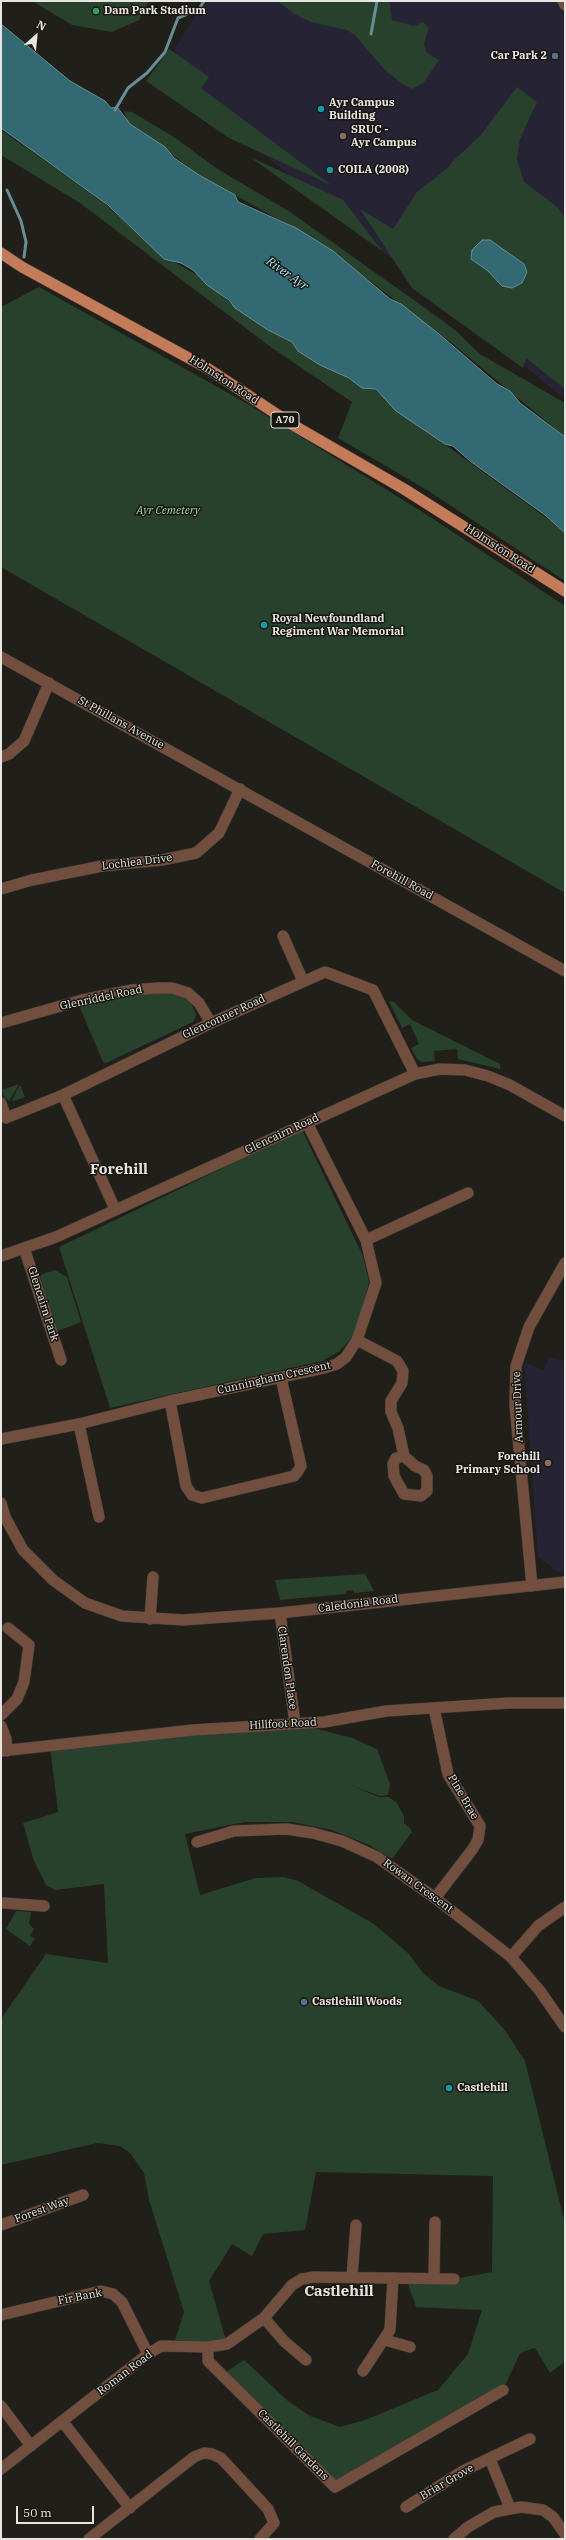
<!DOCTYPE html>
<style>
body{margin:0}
#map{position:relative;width:566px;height:2540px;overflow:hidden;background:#211f19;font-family:"IBM Plex Serif",serif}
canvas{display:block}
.frame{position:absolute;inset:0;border:2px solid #e7e5e1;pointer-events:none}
.north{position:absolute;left:16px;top:16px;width:40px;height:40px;-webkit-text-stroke:3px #181510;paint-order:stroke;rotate:27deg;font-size:11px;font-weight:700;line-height:16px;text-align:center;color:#e7e5e1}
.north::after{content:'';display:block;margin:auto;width:14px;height:18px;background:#e7e5e1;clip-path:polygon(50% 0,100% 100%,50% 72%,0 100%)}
.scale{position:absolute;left:16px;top:2506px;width:78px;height:18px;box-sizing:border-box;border:2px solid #e7e5e1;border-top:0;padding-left:5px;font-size:12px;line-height:14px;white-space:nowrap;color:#e7e5e1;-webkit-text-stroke:3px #181510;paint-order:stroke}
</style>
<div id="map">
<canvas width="566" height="2540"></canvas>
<div class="frame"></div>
<div class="north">N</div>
<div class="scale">50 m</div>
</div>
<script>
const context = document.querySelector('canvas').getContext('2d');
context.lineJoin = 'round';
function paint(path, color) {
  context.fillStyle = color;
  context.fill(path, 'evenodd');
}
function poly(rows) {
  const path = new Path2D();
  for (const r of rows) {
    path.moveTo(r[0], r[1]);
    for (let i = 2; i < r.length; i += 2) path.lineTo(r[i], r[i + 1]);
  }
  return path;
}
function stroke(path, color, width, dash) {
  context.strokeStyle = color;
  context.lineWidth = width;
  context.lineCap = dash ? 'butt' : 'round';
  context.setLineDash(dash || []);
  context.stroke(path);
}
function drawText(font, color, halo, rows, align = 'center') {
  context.font = font + ' "IBM Plex Serif",serif';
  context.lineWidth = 3;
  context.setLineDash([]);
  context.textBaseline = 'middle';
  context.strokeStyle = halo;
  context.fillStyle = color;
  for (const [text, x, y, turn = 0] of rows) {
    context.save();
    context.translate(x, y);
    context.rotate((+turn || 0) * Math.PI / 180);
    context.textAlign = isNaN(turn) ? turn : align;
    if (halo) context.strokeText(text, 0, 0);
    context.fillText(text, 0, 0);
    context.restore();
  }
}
paint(poly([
 [204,1,556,1,565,17,565,399,161,71],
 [549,1357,565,1361,565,1571,558,1572,538,1556,524,1362,544,1370]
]), '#262434');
paint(poly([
 [32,1,149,1,139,20,112,32,72,25],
 [278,1,389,1,392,20,414,26,423,22,429,28,424,43,426,52,439,60,424,82,412,89,401,83,385,70,355,35,347,30,311,22,294,14],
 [169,49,209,77,201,88,331,185,229,138,146,81],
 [517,87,537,102,520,139,517,159,524,182,556,206,565,217,565,389,526,358,523,368,412,288,360,209,393,229,417,192,449,167,452,162,481,135],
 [124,111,132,112,174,137,216,168,290,212,425,308,455,330,480,354,565,403,565,437,453,344,317,241,199,175,127,121],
 [1,130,102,201,160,254,197,275,242,312,359,384,373,387,411,420,552,522,565,533,565,581,427,490,338,438,352,402,272,348,80,203,1,155],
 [250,157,343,200,382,251],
 [39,287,246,403,421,511,565,606,565,893,1,567,1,307],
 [168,992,185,997,191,1003,196,1015,193,1022,106,1063,103,1062,78,1003,134,993],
 [389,1001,394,1002,412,1020,500,1064,500,1069,458,1059,457,1049,434,1051,435,1061,422,1062,417,1059,411,1048,419,1044,410,1024,402,1028],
 [19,1084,9,1101,5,1098,2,1090],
 [20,1085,25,1097,11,1102],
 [302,1130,363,1256,369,1282,363,1308,352,1337,340,1351,322,1361,110,1408,59,1247],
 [55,1270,67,1277,81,1322,55,1332,40,1275],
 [365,1574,374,1591,354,1593,353,1590,346,1591,346,1594,280,1600,275,1580],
 [295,1723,352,1738,377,1749,390,1784,388,1795,380,1796,347,1784,379,1797,389,1797,397,1803,404,1816,404,1823,410,1828,412,1832,392,1859,369,1845,332,1830,292,1822,245,1822,185,1834,200,1895,256,1878,283,1877,298,1881,374,1924,408,1953,423,1973,439,1986,478,2001,504,2029,525,2061,565,2224,565,2361,550,2373,535,2348,520,2353,503,2390,335,2487,217,2378,244,2360,288,2401,310,2416,340,2427,365,2420,438,2390,468,2354,482,2310,416,2307,408,2284,434,2278,454,2279,492,2272,493,2176,316,2172,305,2230,263,2234,252,2256,232,2244,209,2281,227,2344,220,2346,175,2340,184,2312,149,2200,144,2173,130,2153,120,2146,97,2143,1,2165,1,2019,46,1954,108,1963,104,1884,55,1890,46,1885,34,1861,23,1823,58,1812,50,1746],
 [16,1911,31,1912,29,1924,34,1929,30,1936,35,1939,30,1946,6,1929]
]), '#28412d');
const water = poly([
 [1,24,70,81,105,101,111,108,117,107,130,124,165,147,174,158,199,175,235,195,238,202,296,228,333,251,390,299,401,304,439,334,497,384,510,391,520,403,565,437,565,533,545,515,470,461,453,446,445,444,396,411,376,389,362,388,349,378,320,365,298,351,292,342,268,330,235,308,229,300,207,285,193,270,181,263,164,259,108,205,1,128,1,24],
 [482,240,490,240,524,264,527,272,522,283,512,288,502,286,488,271,471,259,472,250,482,240]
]);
paint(water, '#326973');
stroke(water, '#688e94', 1);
stroke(poly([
 [371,34,377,1],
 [115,110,128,88,147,73,165,52,178,18,199,9,204,1],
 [7,190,21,221,26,242,24,257]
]), '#688e94', 3);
const minor = poly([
 [563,1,565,5],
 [1,657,565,971],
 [1,757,9,754,24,741,49,683],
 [1,889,32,880,102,866,162,860,196,853,219,833,240,789],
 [283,936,303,981],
 [1,1023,82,1000,132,990,158,988,172,988,188,993,199,1003,211,1023],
 [63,1095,115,1209],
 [1,1103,6,1118,63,1095,211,1023,325,972,373,990,415,1074],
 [366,1240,468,1193],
 [24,1248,61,1360],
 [1,1256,56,1237,415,1074,440,1069,465,1070,488,1076,510,1085,565,1116],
 [357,1340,397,1361,403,1371,402,1383,391,1401,391,1412,398,1428,404,1456,415,1466,424,1470,427,1476,427,1491,421,1496,404,1494,394,1476,393,1464,396,1458,404,1456],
 [170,1401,186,1486,192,1495,202,1498,294,1476,298,1471,301,1466,281,1378],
 [79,1424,99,1517],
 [1,1439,79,1424,170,1401,324,1368,337,1364,346,1357,357,1340,376,1283,366,1240,307,1123],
 [1,1503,5,1517,23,1550,53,1580,85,1603,122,1616,183,1620,280,1613,565,1582],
 [532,1586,515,1405,516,1366,529,1327,565,1263],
 [280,1613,295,1723],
 [150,1619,153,1577],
 [434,1708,448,1774,480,1826,478,1840,472,1850,435,1898],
 [1,1715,17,1699,24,1682,29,1645,8,1628],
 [1,1726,6,1739,7,1751],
 [197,1842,234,1831,286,1829,313,1833,342,1841,377,1857,435,1898,511,1957,540,1991,565,2027],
 [4,1903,44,1906],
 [511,1957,538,1926,565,1907],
 [1,2225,83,2195],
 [352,2277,356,2225],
 [434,2278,435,2222],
 [1,2315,101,2291,113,2294,122,2302,148,2354],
 [264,2318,284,2341,306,2360],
 [385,2340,410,2347],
 [208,2347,208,2361,335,2487,503,2390],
 [363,2371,390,2330,393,2278],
 [1,2406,31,2446],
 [62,2421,130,2508],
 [490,2459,510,2508],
 [1,2469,148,2354,161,2346,208,2347,227,2344,264,2318,292,2285,302,2279,314,2277,454,2279],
 [406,2507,463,2471,530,2439],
 [89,2539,194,2457,204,2453,212,2454,221,2458,268,2509,274,2523,260,2539],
 [454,2539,468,2527,494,2512,521,2507,543,2510,553,2517,565,2534]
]);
const tertiary = poly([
 [1,1751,193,1730,324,1722,386,1711,509,1703,565,1703]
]);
const primary = poly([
 [1,253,22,267,207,368,293,425,404,489,565,591]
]);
stroke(minor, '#3d3b35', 12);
stroke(tertiary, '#3d3b35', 12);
stroke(primary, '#3d3b35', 12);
stroke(minor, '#714e3e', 11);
stroke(tertiary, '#714e3e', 11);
stroke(primary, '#c37b59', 11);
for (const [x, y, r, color] of [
 [96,11,4,"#2e9e5b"],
 [555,56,4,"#5c6f8a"],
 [321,109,4,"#0f9aa8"],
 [343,136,4,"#8d6e63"],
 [330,170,4,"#0f9aa8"],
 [264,625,4,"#0f9aa8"],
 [548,1463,4,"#8d6e63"],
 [304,2002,4,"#5c6f8a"],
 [449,2088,4,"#0f9aa8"]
]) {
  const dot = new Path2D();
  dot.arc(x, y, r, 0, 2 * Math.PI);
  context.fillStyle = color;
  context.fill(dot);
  stroke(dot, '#181510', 1.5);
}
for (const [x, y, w] of [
 [285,420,28]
]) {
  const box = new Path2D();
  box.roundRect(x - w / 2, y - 8, w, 16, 3);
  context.fillStyle = '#181510';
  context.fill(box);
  stroke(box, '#e7e5e1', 1);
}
drawText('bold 10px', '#e7e5e1', null, [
 ["A70",285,420]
]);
drawText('bold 11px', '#e7e5e1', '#181510', [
 ["Dam Park Stadium",104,11],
 ["Car Park 2",547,56,"right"],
 ["Ayr Campus",329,103],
 ["Building",329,116],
 ["SRUC -",351,130],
 ["Ayr Campus",351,143],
 ["COILA (2008)",338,170],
 ["Royal Newfoundland",272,619],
 ["Regiment War Memorial",272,632],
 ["Forehill",540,1457,"right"],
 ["Primary School",540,1470,"right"],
 ["Castlehill Woods",312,2002],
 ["Castlehill",457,2088]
], 'left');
drawText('11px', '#e7e5e1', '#181510', [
 ["Holmston Road",224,380,33],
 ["Holmston Road",500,549,33],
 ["St Phillans Avenue",121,723,29],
 ["Lochlea Drive",137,862,-7],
 ["Forehill Road",402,880,29],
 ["Glenriddel Road",101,998,-12],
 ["Glenconner Road",224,1017,-25],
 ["Glencairn Road",282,1134,-25],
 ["Glencairn Park",43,1304,72],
 ["Cunningham Crescent",274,1378,-13],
 ["Armour Drive",518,1407,-92],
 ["Caledonia Road",358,1604,-7],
 ["Clarendon Place",287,1668,82],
 ["Hillfoot Road",283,1724,-3],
 ["Pine Brae",463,1797,60],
 ["Rowan Crescent",418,1886,36],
 ["Forest Way",42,2210,-20],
 ["Fir Bank",80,2297,-11],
 ["Roman Road",125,2373,-37],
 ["Castlehill Gardens",293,2445,45],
 ["Briar Grove",447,2482,-30]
]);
drawText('italic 11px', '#a2dcac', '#181510', [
 ["Ayr Cemetery",168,511]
]);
drawText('italic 12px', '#a9eefd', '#181510', [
 ["River Ayr",287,274,35]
]);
drawText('bold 15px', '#e7e5e1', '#181510', [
 ["Forehill",119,1170],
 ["Castlehill",339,2292]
]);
</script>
